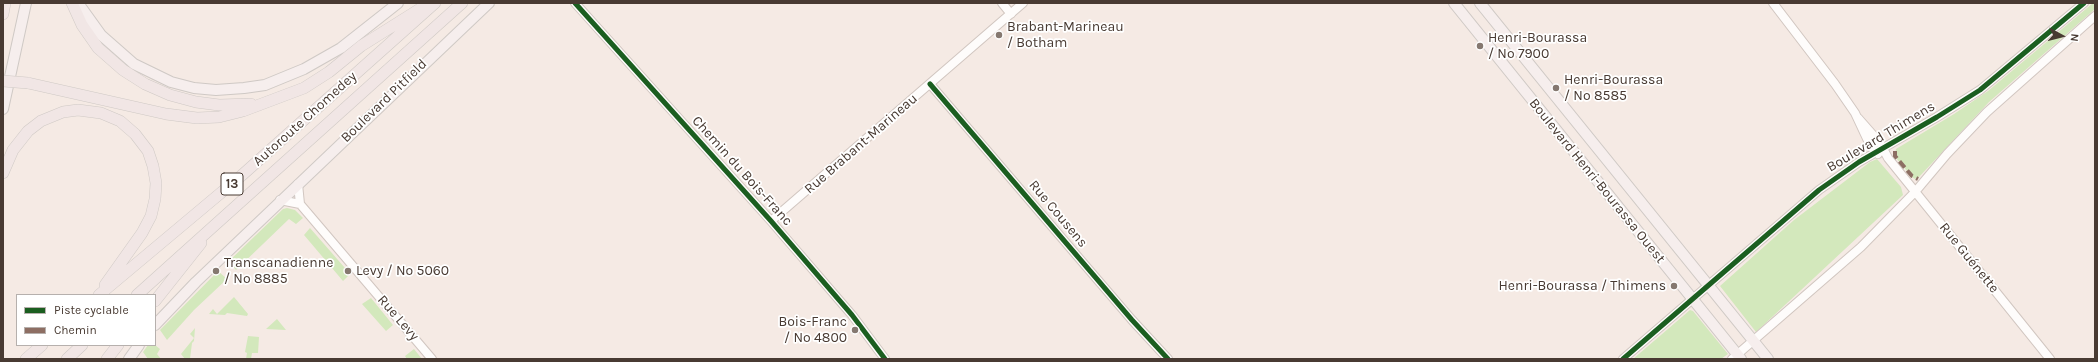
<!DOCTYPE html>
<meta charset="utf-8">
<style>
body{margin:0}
#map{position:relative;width:2098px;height:362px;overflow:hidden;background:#f5eae4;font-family:Karla,sans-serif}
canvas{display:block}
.frame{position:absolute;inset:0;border:4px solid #483a32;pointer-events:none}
.legend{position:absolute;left:16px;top:294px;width:140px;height:52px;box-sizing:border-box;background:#fff;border:1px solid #b6b0ad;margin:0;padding:5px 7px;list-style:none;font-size:12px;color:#483a32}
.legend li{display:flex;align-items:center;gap:8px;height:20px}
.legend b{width:20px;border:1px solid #b6b0ad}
.north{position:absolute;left:2042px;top:16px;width:40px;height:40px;-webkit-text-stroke:3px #fff;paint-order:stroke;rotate:97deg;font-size:11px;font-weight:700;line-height:16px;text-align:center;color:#483a32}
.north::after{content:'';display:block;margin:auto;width:14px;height:18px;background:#483a32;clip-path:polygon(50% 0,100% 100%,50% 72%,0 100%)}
</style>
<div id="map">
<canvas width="2098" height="362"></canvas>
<div class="frame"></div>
<ul class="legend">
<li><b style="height:5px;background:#1b5e20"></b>Piste cyclable</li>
<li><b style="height:5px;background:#8d6e63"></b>Chemin</li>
</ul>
<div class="north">N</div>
</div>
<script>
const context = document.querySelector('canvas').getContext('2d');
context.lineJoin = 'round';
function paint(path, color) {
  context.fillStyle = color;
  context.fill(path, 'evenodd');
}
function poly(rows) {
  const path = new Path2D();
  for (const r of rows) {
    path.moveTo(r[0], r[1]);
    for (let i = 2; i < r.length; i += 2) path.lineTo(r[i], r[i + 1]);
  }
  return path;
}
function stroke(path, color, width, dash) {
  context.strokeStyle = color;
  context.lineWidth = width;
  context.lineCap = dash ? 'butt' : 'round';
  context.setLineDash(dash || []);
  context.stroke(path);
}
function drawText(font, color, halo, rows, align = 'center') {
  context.font = font + ' Karla,sans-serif';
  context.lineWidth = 3.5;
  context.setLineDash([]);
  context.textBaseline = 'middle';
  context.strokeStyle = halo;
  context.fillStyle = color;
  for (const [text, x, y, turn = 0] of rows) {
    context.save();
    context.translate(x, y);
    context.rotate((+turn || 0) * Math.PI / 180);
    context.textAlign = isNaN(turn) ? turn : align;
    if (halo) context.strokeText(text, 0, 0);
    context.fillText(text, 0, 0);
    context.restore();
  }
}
paint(poly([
 [2093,3,2095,3,2095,9,1989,102,1919,177,1915,179,1912,177,1896,158,1895,154,1896,149,1954,114,1988,91],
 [1877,159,1901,187,1903,195,1756,332,1720,286,1794,220,1870,162],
 [287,208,295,210,303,218,296,224,289,219,236,270,229,261,283,209],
 [310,228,345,268,343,269,350,274,343,281,304,235],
 [218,271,227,279,194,310,167,340,160,330],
 [234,297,248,314,247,316,227,313,225,315,209,314,213,309,217,314],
 [371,298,393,325,386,331,362,304],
 [1690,310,1693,311,1728,354,1721,359,1633,359],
 [277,319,286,330,266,329],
 [195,328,194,341,192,343,190,359,185,359,181,354,194,338,190,334],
 [248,336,259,337,258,353,252,353,251,359,246,359,247,353,245,352],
 [148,345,155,345,160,349,157,354,161,359,148,359,143,352],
 [414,349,422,359,407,359,405,356]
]), '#d3e8bc');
const minor = poly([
 [575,3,771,221,852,315,885,359],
 [1002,3,1011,14],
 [1773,3,1835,84,1855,113,1870,145,1878,154],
 [930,84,1132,320,1168,359],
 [1858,118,1880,143,1888,158,2050,359],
 [298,184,300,204,432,359],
 [280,200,300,204],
 [771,221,1023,3],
 [1623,359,1819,190,1859,162,1937,117,1980,90,2084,3],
 [1732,359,1861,247,1915,192,1947,154,1987,112,2095,16]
]);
const major = poly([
 [78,3,101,35,134,64,171,82,194,88,216,90,244,88,265,85,304,69,341,48,398,3],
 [1454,3,1741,359],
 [1480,3,1768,359],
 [3,109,26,3],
 [155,325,196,282,489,3],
 [129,359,139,345]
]);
const highway = poly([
 [72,3,82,25,98,48,123,70,145,84,170,95,196,102,219,105,251,104],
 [3,14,5,3],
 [28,83,166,114,197,118,219,117,243,111,304,88,329,72,361,46,423,7],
 [3,173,13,150,28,131,41,121,63,112,78,110,101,113,120,121,135,134,148,151,153,166,156,183,155,199,151,216,142,233,105,285],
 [99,295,241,176,435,3],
 [137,295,462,3],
 [155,301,201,243],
 [26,359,42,345],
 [67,359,82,345],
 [107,359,118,345]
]);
stroke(minor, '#d1c6c0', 10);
stroke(major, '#cfc9c5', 12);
stroke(highway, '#cfc9c5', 12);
stroke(minor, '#fefcfb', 8);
stroke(major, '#f6eeed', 10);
stroke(highway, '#f1e6e5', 11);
const highwayBridge = poly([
 [3,81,28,83]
]);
stroke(highwayBridge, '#cfc9c5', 12, []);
stroke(highwayBridge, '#f1e6e5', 11);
stroke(poly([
 [1895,151,1895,156,1912,176,1918,179]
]), '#8d6e63', 4, [8, 4]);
stroke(poly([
 [575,3,771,221,852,315,885,359],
 [930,84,1132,320,1168,359],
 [1623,359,1819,190,1859,162,1937,117,1980,90,2084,3]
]), '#1b5e20', 5);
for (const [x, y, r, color] of [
 [999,35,4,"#857870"],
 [1480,46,4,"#857870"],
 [1556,88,4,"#857870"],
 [216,271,4,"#857870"],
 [348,271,4,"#857870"],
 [1674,286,4,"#857870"],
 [855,330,4,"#857870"]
]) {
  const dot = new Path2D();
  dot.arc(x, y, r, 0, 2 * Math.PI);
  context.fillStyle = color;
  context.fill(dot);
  stroke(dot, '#fff', 1.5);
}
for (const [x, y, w] of [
 [232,184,22]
]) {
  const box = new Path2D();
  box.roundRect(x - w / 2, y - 11, w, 22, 3);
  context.fillStyle = '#fff';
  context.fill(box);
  stroke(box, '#483a32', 1);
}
drawText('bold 13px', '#483a32', null, [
 ["13",232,184]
]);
drawText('14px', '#483a32', '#fff', [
 ["Brabant-Marineau",1007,27],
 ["/ Botham",1007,43],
 ["Henri-Bourassa",1488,38],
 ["/ No 7900",1488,54],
 ["Henri-Bourassa",1564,80],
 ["/ No 8585",1564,96],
 ["Transcanadienne",224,263],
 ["/ No 8885",224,279],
 ["Levy / No 5060",356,271],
 ["Henri-Bourassa / Thimens",1666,286,"right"],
 ["Bois-Franc",847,322,"right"],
 ["/ No 4800",847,338,"right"]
], 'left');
drawText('14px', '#483a32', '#fff', [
 ["Boulevard Pitfield",384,101,-44],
 ["Autoroute Chomedey",305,119,-42],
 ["Boulevard Thimens",1881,137,-31],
 ["Rue Brabant-Marineau",861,144,-41],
 ["Chemin du Bois-Franc",742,171,48],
 ["Boulevard Henri-Bourassa Ouest",1597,181,51],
 ["Rue Cousens",1058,214,50],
 ["Rue Guénette",1969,258,51],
 ["Rue Levy",398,318,49]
]);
</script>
